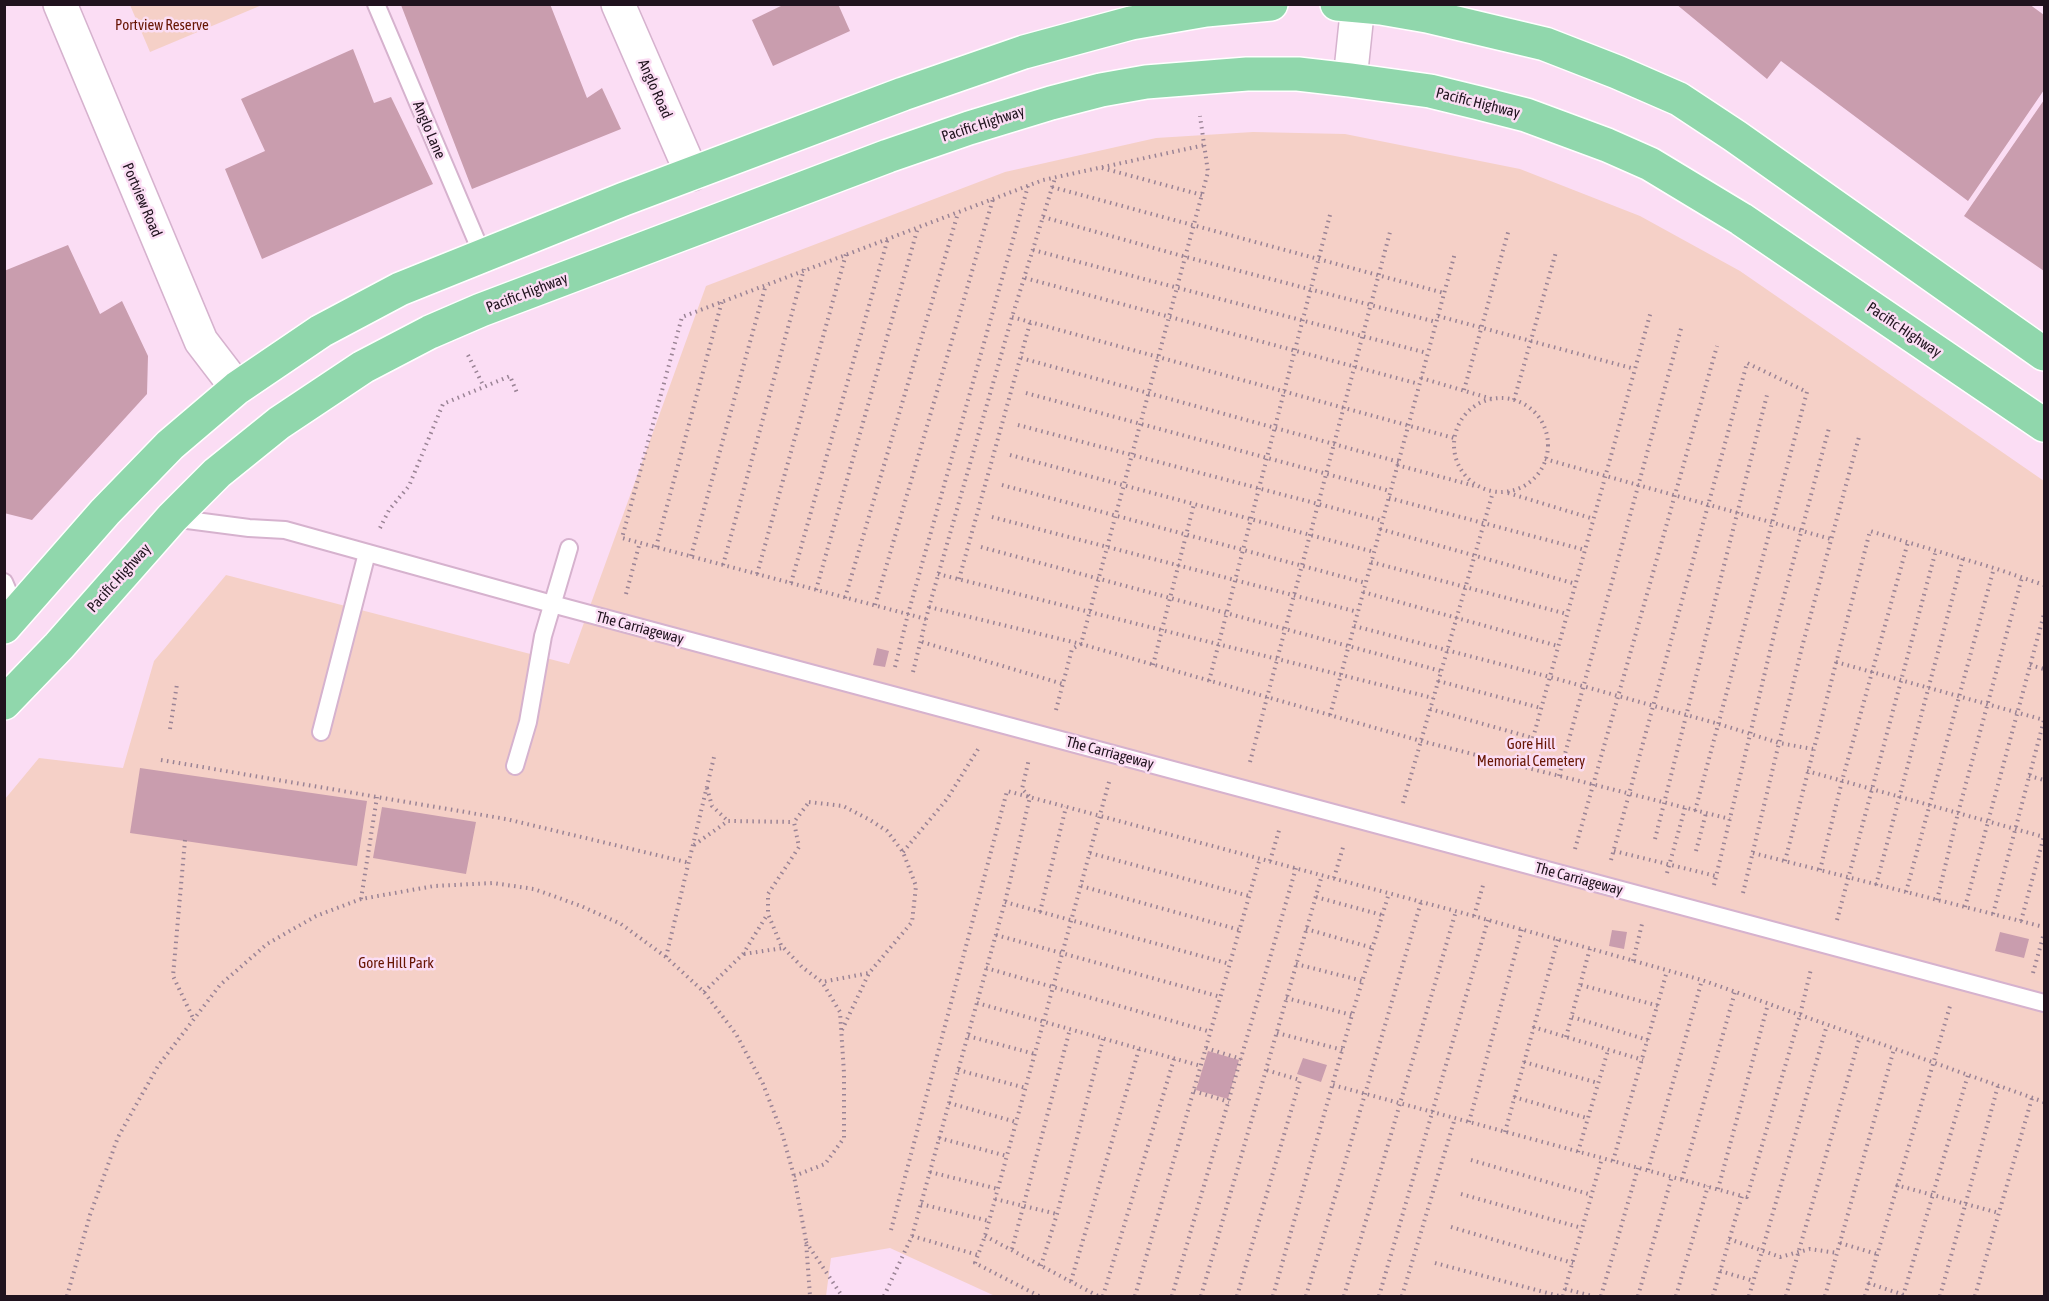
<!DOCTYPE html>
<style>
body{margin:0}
#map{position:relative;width:2049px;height:1301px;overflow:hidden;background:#fbddf4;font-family:"Asap Condensed",sans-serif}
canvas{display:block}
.frame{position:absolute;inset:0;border:6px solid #20131e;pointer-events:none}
</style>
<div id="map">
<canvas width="2049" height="1301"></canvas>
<div class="frame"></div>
</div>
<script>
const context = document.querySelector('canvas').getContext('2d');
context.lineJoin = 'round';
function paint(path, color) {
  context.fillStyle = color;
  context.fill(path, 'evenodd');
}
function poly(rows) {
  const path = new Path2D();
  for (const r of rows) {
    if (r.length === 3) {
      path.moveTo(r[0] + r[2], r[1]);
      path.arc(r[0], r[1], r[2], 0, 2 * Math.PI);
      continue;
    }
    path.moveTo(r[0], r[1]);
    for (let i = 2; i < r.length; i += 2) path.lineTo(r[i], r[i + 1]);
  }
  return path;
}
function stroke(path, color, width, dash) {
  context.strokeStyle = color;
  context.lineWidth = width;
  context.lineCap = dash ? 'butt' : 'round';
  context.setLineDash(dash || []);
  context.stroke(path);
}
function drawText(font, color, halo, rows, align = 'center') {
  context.font = font + ' "Asap Condensed",sans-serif';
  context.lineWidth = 5;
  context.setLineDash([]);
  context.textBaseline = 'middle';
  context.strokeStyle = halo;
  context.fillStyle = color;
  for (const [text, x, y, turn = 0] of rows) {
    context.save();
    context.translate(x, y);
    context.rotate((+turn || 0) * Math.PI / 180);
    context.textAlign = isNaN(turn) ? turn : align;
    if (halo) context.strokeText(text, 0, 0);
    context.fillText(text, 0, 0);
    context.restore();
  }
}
paint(poly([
 [130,5,262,5,150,52],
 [1253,132,1345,134,1520,169,1640,216,1740,271,2044,481,2044,1296,995,1296,890,1248,831,1258,826,1296,5,1296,5,799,39,758,123,768,154,661,226,575,569,664,706,286,1005,172,1156,138]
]), '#f5d0c7');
paint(poly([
 [550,4,587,98,602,88,621,129,472,189,401,5],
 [785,4,838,4,850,31,773,66,752,20],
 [1676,4,2029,4,2044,15,2044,90,1968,201,1781,61,1767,79],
 [353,49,374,103,391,97,433,184,262,259,225,169,265,151,241,99],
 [2044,100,2044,271,1964,216],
 [68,245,100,314,122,301,148,356,147,394,32,520,4,513,4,271],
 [877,648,889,651,885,667,873,665],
 [140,768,367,801,357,866,130,833],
 [382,807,476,822,466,874,373,858],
 [1612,930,1627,932,1624,949,1609,946],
 [2000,932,2029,939,2024,958,1995,951],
 [1208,1051,1239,1060,1228,1099,1196,1090],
 [1303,1058,1327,1065,1321,1082,1297,1074]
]), '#c99dae');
const lane = poly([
 [376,4,483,256],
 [172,518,249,528,285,530,552,604,2044,1003],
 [4,582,17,612],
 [321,732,367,553],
 [515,766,528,722,543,636,569,548]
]);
const street = poly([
 [60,4,201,341,237,388],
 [618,4,692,174]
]);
const secondary = poly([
 [1350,80,1358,4]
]);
const primary = poly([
 [1337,4,1381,8,1427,16,1545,44,1617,72,1679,99,1735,136,2044,354],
 [4,627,105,512,170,445,237,388,321,331,400,289,624,199,903,94,1024,52,1131,23,1206,10,1271,4],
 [4,703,59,646,172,518,217,473,279,423,363,367,430,332,481,310,888,156,969,128,1051,103,1101,90,1146,82,1247,74,1298,74,1350,80,1430,91,1479,103,1526,115,1607,145,1650,164,1741,219,2044,425]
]);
stroke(lane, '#d6b2ce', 20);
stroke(street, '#d6b2ce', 36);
stroke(secondary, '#d6b2ce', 36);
stroke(primary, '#fff', 36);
stroke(poly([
 [1102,168,1202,195],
 [1052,187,1444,293],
 [1043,217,1186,257,1436,322],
 [1033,250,1427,353],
 [1025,278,1419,384],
 [1438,316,1635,369],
 [1012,317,1454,438],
 [468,355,484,387],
 [1021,358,1399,462],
 [1421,378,1492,399],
 [1464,390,1509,229],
 [1026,393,1390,491],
 [1501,445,47],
 [1514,400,1556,252],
 [1018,425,1383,521],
 [1010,455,1374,552],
 [1545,459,1831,539],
 [1397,465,1475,486],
 [1002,485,1366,583],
 [1508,493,1594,519],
 [1389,498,1585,550],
 [992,517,1358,612],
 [380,528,389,510,409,486,443,404,510,376,517,393],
 [1380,529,1576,584],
 [656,547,722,301],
 [981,547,1441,671],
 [691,556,766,284],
 [1371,562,1567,614],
 [723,565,804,269],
 [757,574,846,254],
 [938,574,1433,698],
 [959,579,1030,323],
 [791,583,888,238],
 [816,590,918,227],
 [1363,592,1558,646],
 [626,594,640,542],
 [845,598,958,213],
 [875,605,993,199],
 [929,607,1081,644,1421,741,1730,819],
 [926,619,622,538,682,317,1043,180,1205,145],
 [1354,626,1550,677,1719,724,1779,743,1813,749],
 [922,642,1063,684],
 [1836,662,2044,720],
 [1153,665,1194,504],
 [2030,665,2044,669],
 [895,667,908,614,1028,186],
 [913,672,929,607,1012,317,1055,178],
 [1209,681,1331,211],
 [1438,681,1541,708],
 [1430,709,1533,738],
 [1056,710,1072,649,1081,644,1208,172,1200,116],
 [1330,715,1455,253],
 [170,729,177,684],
 [161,760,506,819,690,863],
 [1250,762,1390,232],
 [1525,767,1651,311],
 [1807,771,2044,837],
 [1559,776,1682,325],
 [2029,776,2044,780],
 [707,788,712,806,728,821],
 [809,802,843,806,870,820,887,831,903,852,916,886,912,922,869,973,822,982,802,967,781,945,768,914,768,894,799,847,794,822,809,802],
 [1403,803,1493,492],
 [1655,839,1767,395],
 [185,840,173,976,193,1018],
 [694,845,728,821,794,822],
 [1575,849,1717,346],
 [1614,851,1716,876],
 [1696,851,1706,813],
 [903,852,947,799,980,746],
 [1090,853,1249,896],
 [1753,853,2044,927],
 [1611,860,1747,363,1807,392,1695,811],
 [1270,861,1280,827],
 [1785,861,1870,531,1994,568,2044,585],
 [1820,870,1842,781,1908,542],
 [1667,873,1685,808],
 [1334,878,1344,844],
 [1714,885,1777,622,1829,428],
 [1876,885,1963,558],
 [1081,886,1240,930],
 [1906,892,1994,568],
 [1743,893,1802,647,1859,437],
 [1316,897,1382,915],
 [361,899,377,797],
 [1937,900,1958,813,2022,577],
 [1005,902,1230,964],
 [1965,907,2044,614],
 [1040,912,1066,807],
 [1993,914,2044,720],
 [1474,916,1484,882],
 [1837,920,1936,550],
 [2021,921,2044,836],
 [1306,929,1373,948],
 [996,935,1221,997],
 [744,954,783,948],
 [666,957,715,753],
 [1633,961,1642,924],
 [1296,964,1363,981],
 [986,968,1211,1032],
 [2033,973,2044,933],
 [1581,985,1659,1006],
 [704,992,743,954,767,915],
 [1286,998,1352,1015],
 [977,1003,1201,1066],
 [1572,1017,1648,1040],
 [1533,1027,1643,1060],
 [842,1030,869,973],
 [1277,1033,1343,1050],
 [968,1036,1035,1054],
 [1566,1037,1590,948],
 [1206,1048,1241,1059],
 [1524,1062,1598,1083],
 [958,1070,1026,1088],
 [1333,1085,1742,1196],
 [1194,1091,1229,1102],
 [1514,1097,1587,1118],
 [949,1103,1016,1122],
 [1469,1122,1522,929],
 [1505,1132,1558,939],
 [939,1138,1007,1156],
 [1578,1152,1608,1050],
 [1471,1160,1592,1195],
 [1613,1161,1667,971],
 [1648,1170,1702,980],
 [930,1172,998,1189],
 [794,1176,825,1164,844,1138,844,1073,840,1012,822,982],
 [1682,1179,1735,992],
 [1896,1185,1999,1213],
 [1718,1189,1768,1004],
 [1461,1194,1582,1228],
 [995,1199,1057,1214],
 [921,1204,989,1221],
 [1451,1227,1573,1263],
 [891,1230,1007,791,1474,916,1702,980,2044,1102],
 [912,1236,978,1255],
 [985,1236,1098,1296],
 [1729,1239,1780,1257,1810,1249,1837,1253],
 [806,1242,842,1296],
 [1840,1243,1877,1254],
 [1012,1249,1070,1029],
 [1435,1263,1559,1296],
 [1041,1266,1057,1214,1103,1039],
 [1720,1271,1754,1281],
 [1071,1281,1139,1049],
 [1868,1283,1904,1295],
 [1565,1289,1592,1296],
 [67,1296,90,1215,118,1137,158,1066,220,985,267,944,316,916,361,899,434,886,493,883,534,889,581,906,621,924,666,957,704,992,736,1034,763,1084,782,1133,794,1176,806,1241,810,1296],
 [884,1296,912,1236,1005,902,1030,797,1022,789,1029,759],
 [1039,1296,975,1263,985,1236,1109,782],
 [1103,1296,1174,1059],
 [1135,1296,1260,858],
 [1172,1296,1296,868],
 [1201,1296,1322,875],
 [1237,1296,1300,1080,1266,1070],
 [1273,1296,1352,1015,1389,893],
 [1306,1296,1421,902],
 [1344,1296,1456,911],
 [1379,1296,1488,920],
 [1402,1296,1455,1118],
 [1563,1296,1602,1158],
 [1601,1296,1638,1168],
 [1638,1296,1672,1176],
 [1676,1296,1708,1186],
 [1713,1296,1742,1196,1747,1197,1800,1015,1811,969],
 [1749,1296,1827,1025],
 [1786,1296,1860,1036],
 [1825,1296,1894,1049],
 [1865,1296,1950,1006],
 [1903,1296,1968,1075],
 [1940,1296,1998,1086],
 [1975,1296,2032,1098]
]), '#9a8395', 4, [1.5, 4.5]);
stroke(lane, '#fff', 16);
stroke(street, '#fff', 33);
stroke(secondary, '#fff', 33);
stroke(primary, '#90d7ac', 33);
drawText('15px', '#671503', '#fbddf4', [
 ["Portview Reserve",162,25],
 ["Gore Hill",1531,744],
 ["Memorial Cemetery",1531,761],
 ["Gore Hill Park",396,963]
]);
drawText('15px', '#20131e', '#fbddf4', [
 ["Anglo Road",655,89,66],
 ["Pacific Highway",1478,103,14],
 ["Pacific Highway",983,124,-18],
 ["Anglo Lane",429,130,67],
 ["Portview Road",142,200,67],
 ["Pacific Highway",527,293,-21],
 ["Pacific Highway",1904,330,34],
 ["Pacific Highway",119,578,-48],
 ["The Carriageway",640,628,15],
 ["The Carriageway",1110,753,15],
 ["The Carriageway",1579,879,15]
]);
</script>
